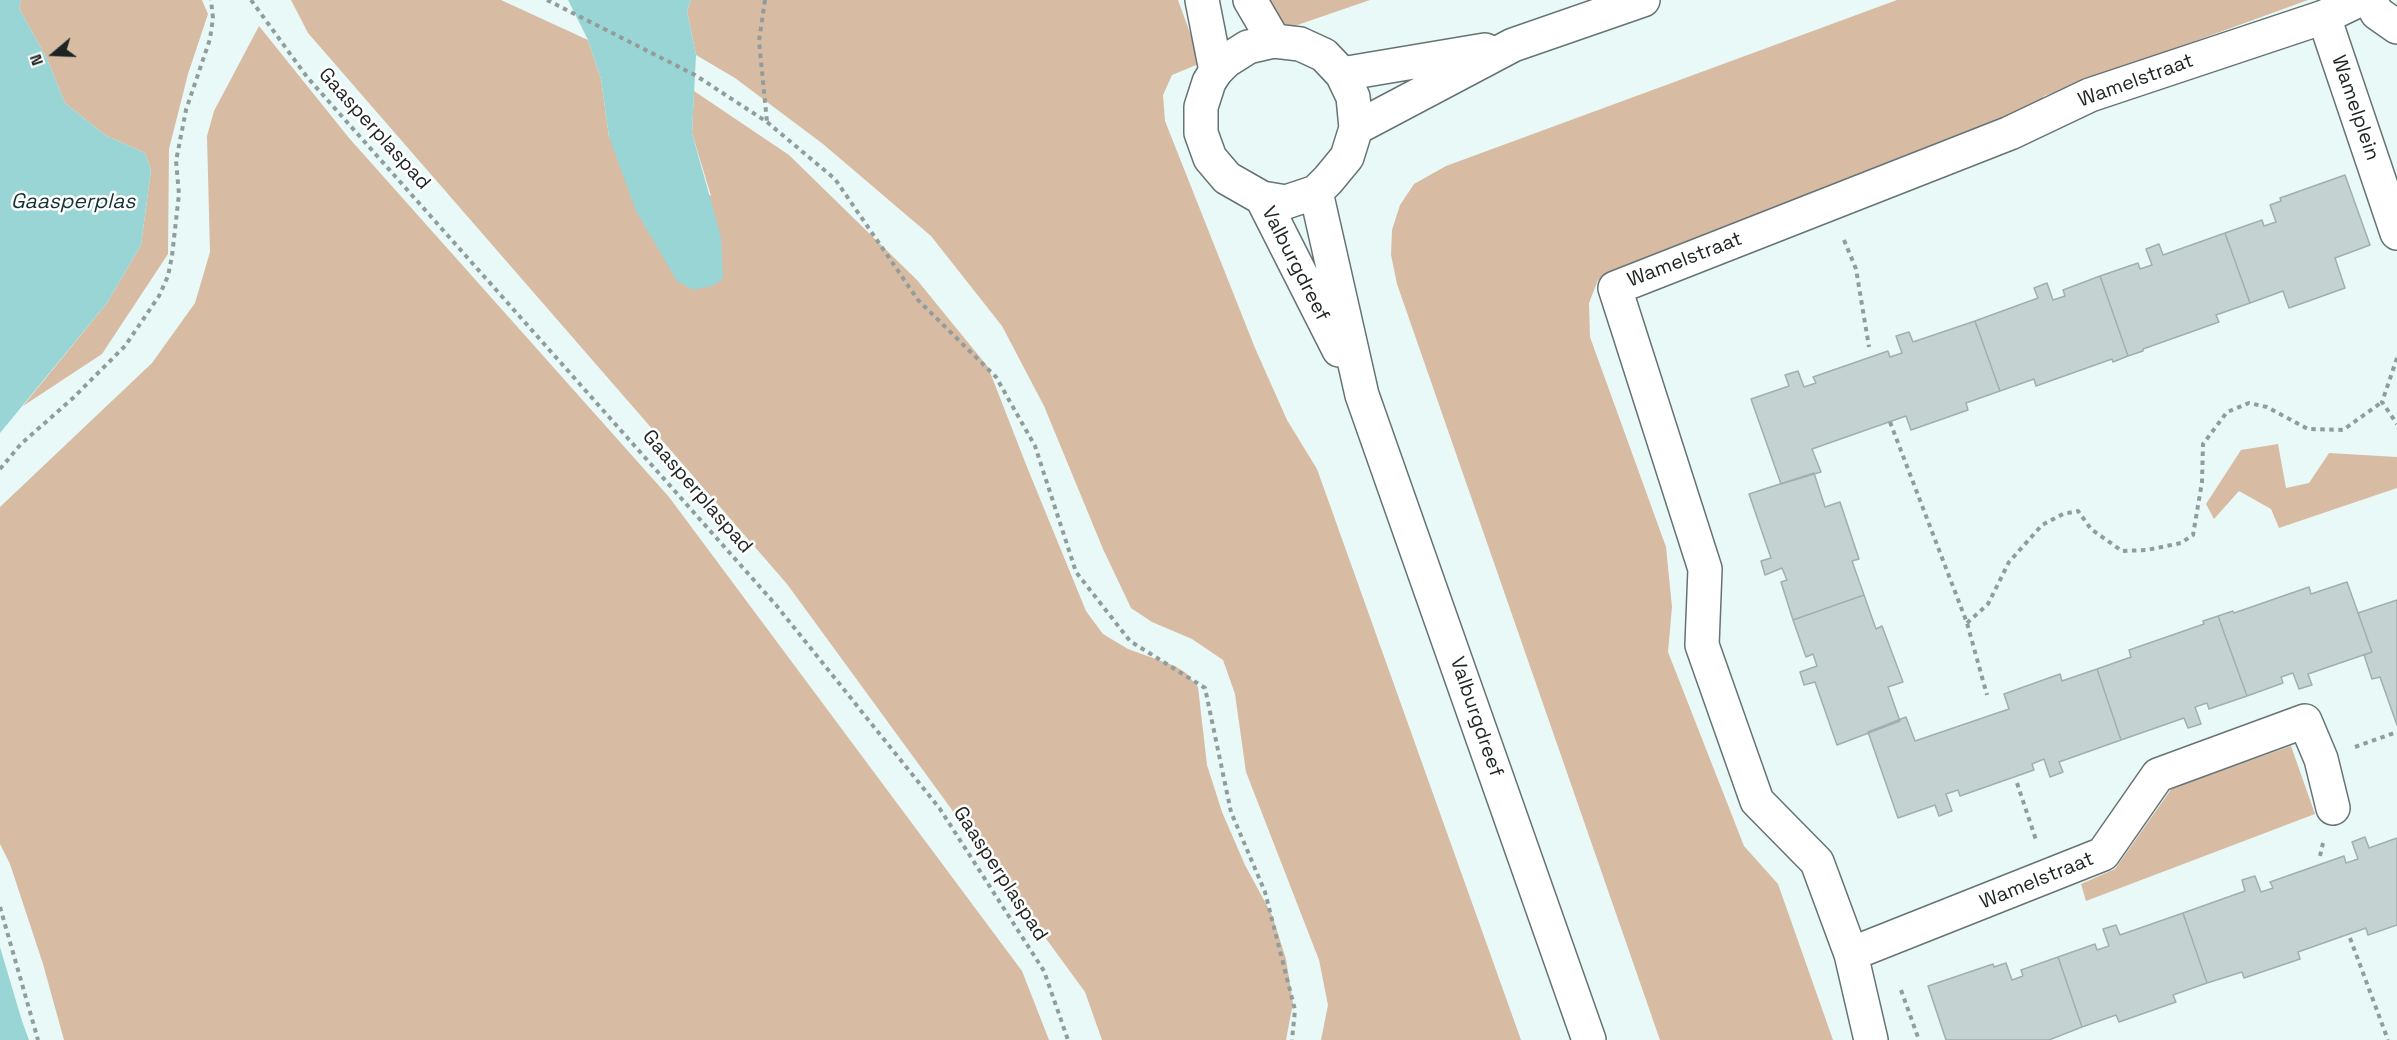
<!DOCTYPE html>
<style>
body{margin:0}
#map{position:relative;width:2397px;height:1040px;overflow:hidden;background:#e9f9f8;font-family:"Space Grotesk",sans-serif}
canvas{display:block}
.north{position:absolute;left:24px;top:24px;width:60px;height:60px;-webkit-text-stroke:4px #fff;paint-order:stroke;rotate:251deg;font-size:16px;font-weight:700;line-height:24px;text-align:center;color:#1e2423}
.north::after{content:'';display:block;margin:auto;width:21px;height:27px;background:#1e2423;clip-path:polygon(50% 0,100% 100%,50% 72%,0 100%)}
</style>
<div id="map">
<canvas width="2397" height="1040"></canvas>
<div class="north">N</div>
</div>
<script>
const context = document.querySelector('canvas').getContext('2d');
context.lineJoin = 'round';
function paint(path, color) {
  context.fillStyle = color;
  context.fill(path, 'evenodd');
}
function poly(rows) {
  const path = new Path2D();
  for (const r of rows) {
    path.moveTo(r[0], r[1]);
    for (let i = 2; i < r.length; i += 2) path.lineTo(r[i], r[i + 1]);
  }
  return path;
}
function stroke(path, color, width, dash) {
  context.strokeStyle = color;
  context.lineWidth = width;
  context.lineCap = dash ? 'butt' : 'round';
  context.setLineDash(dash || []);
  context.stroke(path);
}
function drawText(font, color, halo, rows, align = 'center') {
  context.font = font + ' "Space Grotesk",sans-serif';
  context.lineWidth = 5;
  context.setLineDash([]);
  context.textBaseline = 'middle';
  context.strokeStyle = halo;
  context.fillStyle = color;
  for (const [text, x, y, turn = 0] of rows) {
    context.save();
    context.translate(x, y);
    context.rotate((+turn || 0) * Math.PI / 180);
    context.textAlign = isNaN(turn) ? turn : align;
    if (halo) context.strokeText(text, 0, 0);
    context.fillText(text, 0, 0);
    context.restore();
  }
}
paint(poly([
 [21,0,202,0,208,14,188,74,169,149,168,254,102,354,23,406,107,303,141,245,151,170,145,153,105,135,65,103,47,59,19,8],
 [291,0,501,0,588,40,601,79,609,137,711,196,692,133,694,91,789,155,917,280,988,367,1027,467,1086,611,1103,634,1128,649,1175,666,1186,673,1198,687,1207,765,1222,812,1245,865,1272,915,1286,959,1293,1003,1286,1040,1102,1040,1085,992,787,584,308,33],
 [691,0,1178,0,1201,63,1172,75,1163,95,1165,121,1255,348,1287,420,1317,469,1521,1040,1321,1040,1328,1005,1319,960,1246,772,1235,694,1223,660,1192,639,1152,622,1131,608,1103,549,1044,406,1002,326,931,236,823,144,735,78,696,55,687,11],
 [1264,0,1370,0,1277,32],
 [1897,0,2308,0,2044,96,2022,126,1637,261,1598,280,1589,303,1590,337,1666,547,1672,607,1668,652,1744,846,1778,884,1833,1040,1660,1040,1397,284,1391,255,1392,230,1400,205,1414,184,1446,166],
 [259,26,349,138,669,497,1022,971,1049,1040,64,1040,43,964,10,864,0,844,0,507,152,363,195,303,210,252,207,136,214,111],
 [2278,444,2286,488,2309,483,2329,453,2397,457,2397,488,2279,528,2271,509,2239,491,2214,519,2206,504,2241,450],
 [2291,746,2315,814,2086,901,2081,884,2115,869,2172,788]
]), '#d8bba3');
paint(poly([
 [0,0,21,0,19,8,47,59,65,103,105,135,145,153,151,170,141,245,107,303,0,433],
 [568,0,691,0,687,11,696,55,692,133,721,237,723,279,712,286,693,290,677,281,636,211,609,137,601,79,588,40],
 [0,947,22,1021,29,1040,0,1040]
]), '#99d5d4');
const building = poly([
 [2345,175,2370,245,2335,258,2345,288,2289,308,2283,291,2250,303,2225,233,2262,220,2264,226,2276,222,2270,205,2281,201,2280,198,2345,175],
 [2225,233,2250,303,2216,315,2219,322,2143,349,2143,351,2128,356,2100,276,2138,263,2140,269,2152,265,2146,249,2159,244,2163,255,2225,233],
 [2100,276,2128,356,2113,362,2112,359,2036,386,2034,379,2000,391,1975,321,2038,298,2034,288,2047,283,2053,300,2065,296,2063,290,2100,276],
 [1975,321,2000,391,1966,403,1968,410,1911,430,1906,416,1812,449,1821,472,1781,484,1751,399,1789,386,1785,375,1798,371,1804,387,1816,383,1813,377,1888,351,1890,357,1902,353,1896,336,1909,332,1913,342,1975,321],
 [1814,473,1825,507,1840,502,1859,559,1852,561,1864,595,1793,620,1781,582,1787,580,1782,568,1765,575,1761,561,1771,558,1749,494,1814,473],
 [2347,582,2372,652,2308,674,2312,685,2299,689,2293,673,2281,677,2283,683,2247,696,2218,616,2233,611,2234,613,2309,587,2311,594,2347,582],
 [1864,595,1876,629,1882,626,1903,682,1888,687,1900,721,1837,745,1815,682,1804,685,1800,672,1817,666,1813,654,1806,657,1793,620,1864,595],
 [2397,600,2397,725,2380,677,2372,679,2364,655,2372,652,2358,613,2397,600],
 [2218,616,2247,696,2209,709,2207,703,2195,707,2201,724,2188,728,2184,718,2121,740,2097,669,2131,657,2129,650,2204,624,2203,621,2218,616],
 [2097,669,2121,740,2059,762,2063,772,2050,777,2044,759,2032,764,2034,770,1960,796,1958,790,1946,794,1952,811,1939,816,1935,805,1898,818,1868,732,1906,717,1915,741,2009,709,2004,694,2060,674,2062,681,2097,669],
 [2365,837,2369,848,2397,838,2397,925,2368,935,2366,928,2298,952,2300,959,2244,978,2242,972,2207,983,2183,913,2245,891,2242,880,2255,876,2261,892,2273,888,2270,882,2344,856,2346,863,2358,859,2352,842,2365,837],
 [2183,913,2207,983,2173,995,2176,1002,2119,1022,2116,1015,2082,1027,2058,957,2095,944,2097,950,2109,946,2103,929,2116,925,2120,935,2183,913],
 [2058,957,2082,1027,2049,1040,1946,1040,1928,986,1993,964,1994,967,2006,963,2012,980,2023,976,2021,970,2058,957]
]);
paint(building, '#c4d3d2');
stroke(building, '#a0afaf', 1.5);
const pedestrian = poly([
 [2324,17,2397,233]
]);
const minor = poly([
 [1202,0,1216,71],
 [1250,0,1274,41],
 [2370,0,2377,13,2397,27],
 [1851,954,2103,854,2158,775,2305,721,2321,759,2333,808],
 [1871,1040,1851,954,1817,862,1757,801,1702,645,1705,569,1615,288,2010,133,2090,95,2324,17,2359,0]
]);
const tertiary = poly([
 [1274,41,1300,44,1324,55,1342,74,1353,97,1356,128,1347,157,1328,180,1316,192,1286,202,1262,198,1227,178,1210,158,1201,133,1201,107,1209,82,1216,71,1226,61,1248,47,1274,41],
 [1342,74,1485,50],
 [1356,128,1513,45,1643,0],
 [1316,192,1362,395,1589,1040],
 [1262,198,1339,350]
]);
stroke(pedestrian, '#667373', 36);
stroke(minor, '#667373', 36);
stroke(tertiary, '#667373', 36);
stroke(poly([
 [251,0,307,77,776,605,940,809,1044,971,1068,1040],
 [547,0,695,75,767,122,835,179,918,300,996,377,1035,446,1076,572,1130,641,1205,688,1231,812,1265,892,1295,1010,1292,1040],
 [765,0,759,41,767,122],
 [1844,240,1856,269,1869,347],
 [2397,358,2382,402,2397,424],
 [1890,422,1967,623,1987,695],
 [0,469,21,444,73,398,125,346,159,296,168,276,172,256,179,194,176,161,186,110,210,39,213,18,211,0],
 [1967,623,1988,604,2009,562,2042,525,2063,514,2078,511,2091,529,2122,551,2147,550,2181,543,2193,535,2202,482,2203,444,2227,412,2249,403,2267,407,2308,429,2343,430,2382,402],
 [2355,747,2397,732],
 [2017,783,2036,840],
 [2320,856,2323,843],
 [0,907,38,1040],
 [2350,938,2388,1040],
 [1901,990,1919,1040]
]), '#919d9c', 4, [4.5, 4.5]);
stroke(pedestrian, '#fff', 33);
stroke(minor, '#fff', 33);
stroke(tertiary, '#fff', 33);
drawText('20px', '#1e2423', '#fff', [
 ["Wamelstraat",2136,81,-20],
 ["Wamelplein",2355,108,71],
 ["Gaasperplaspad",374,129,48],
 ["Wamelstraat",1685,260,-21],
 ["Valburgdreef",1295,264,63],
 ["Gaasperplaspad",697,492,49],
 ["Valburgdreef",1476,717,71],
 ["Gaasperplaspad",1000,874,57],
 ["Wamelstraat",2037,881,-22]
]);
drawText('italic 21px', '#153434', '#fff', [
 ["Gaasperplas",73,202]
]);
</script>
